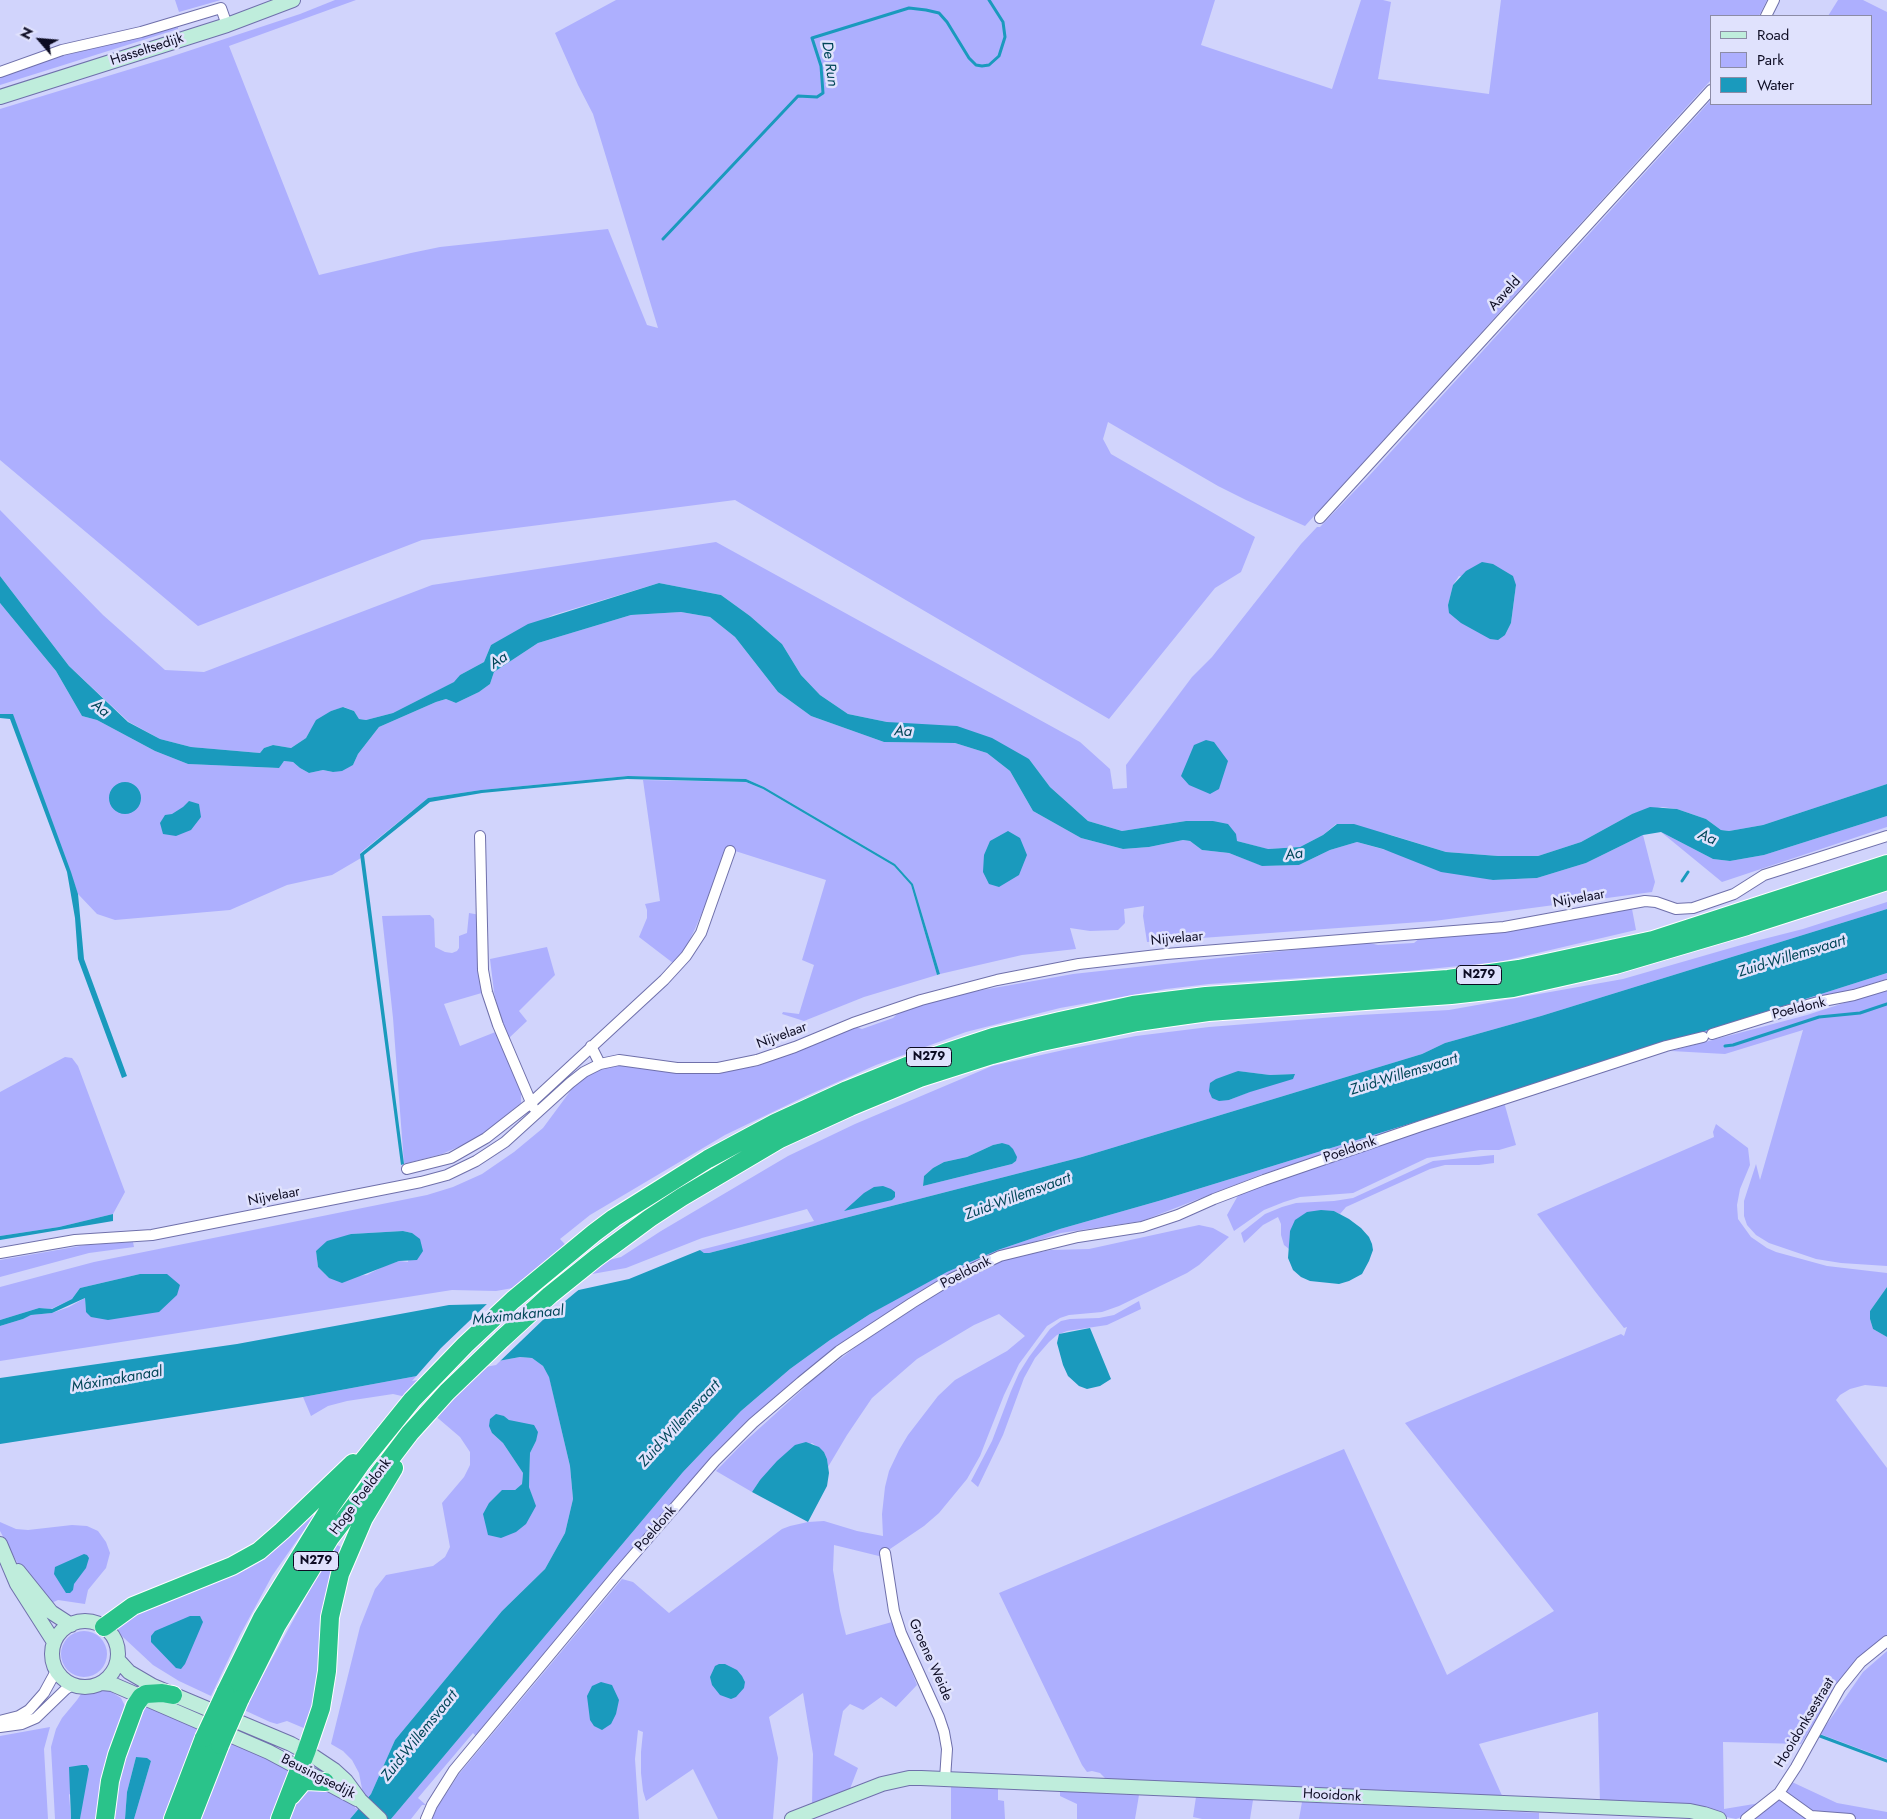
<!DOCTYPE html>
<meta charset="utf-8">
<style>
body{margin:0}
#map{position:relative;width:1887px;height:1819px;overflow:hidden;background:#d1d4fc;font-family:Jost,sans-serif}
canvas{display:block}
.legend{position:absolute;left:1710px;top:15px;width:162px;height:90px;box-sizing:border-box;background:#e0e2fd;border:1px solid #8c8ca6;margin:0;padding:6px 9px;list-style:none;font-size:15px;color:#0d0c23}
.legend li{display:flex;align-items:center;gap:10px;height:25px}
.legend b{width:25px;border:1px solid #8c8ca6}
.north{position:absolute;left:15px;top:15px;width:50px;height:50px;-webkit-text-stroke:4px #e0e2fd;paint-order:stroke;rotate:297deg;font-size:14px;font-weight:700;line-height:20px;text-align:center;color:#0d0c23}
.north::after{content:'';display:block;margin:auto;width:18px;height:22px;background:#0d0c23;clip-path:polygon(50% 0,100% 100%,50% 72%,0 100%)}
</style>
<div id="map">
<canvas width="1887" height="1819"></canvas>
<ul class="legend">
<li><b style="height:6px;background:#bfeddc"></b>Road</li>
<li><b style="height:14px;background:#adaffe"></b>Park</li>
<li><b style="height:14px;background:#1a9abd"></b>Water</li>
</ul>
<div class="north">N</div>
</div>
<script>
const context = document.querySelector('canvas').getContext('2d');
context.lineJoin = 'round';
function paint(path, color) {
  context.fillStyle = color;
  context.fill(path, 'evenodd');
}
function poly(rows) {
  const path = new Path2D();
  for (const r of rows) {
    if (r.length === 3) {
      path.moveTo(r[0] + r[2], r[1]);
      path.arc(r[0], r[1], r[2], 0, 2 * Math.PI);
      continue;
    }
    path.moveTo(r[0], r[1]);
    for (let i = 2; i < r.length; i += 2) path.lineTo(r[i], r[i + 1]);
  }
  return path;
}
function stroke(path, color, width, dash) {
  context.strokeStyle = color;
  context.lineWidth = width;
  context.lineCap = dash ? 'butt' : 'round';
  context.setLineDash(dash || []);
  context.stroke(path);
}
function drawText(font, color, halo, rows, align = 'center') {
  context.font = font + ' Jost,sans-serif';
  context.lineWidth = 5;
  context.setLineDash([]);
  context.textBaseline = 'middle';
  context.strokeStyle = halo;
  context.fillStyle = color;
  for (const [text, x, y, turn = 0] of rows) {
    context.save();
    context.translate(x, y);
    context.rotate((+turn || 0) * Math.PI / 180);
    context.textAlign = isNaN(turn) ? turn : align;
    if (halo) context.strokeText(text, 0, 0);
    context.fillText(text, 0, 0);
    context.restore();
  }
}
paint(poly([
 [175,0,221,0,179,12],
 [335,0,356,0,229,46,319,275,411,253,440,247,608,229,647,325,658,328,593,114,578,85,555,33,616,0,1215,0,1201,45,1332,89,1361,0,1383,0,1391,2,1378,79,1489,94,1501,0,1767,0,1759,16,1711,16,1711,80,1305,526,1246,500,1218,486,1108,422,1103,439,1111,454,1255,537,1241,572,1215,588,1109,719,735,500,422,540,198,626,0,460,0,109,170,57,300,14],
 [1838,0,1863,0,1887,12,1887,784,1763,825,1729,831,1721,830,1706,819,1677,809,1662,807,1632,814,1581,842,1538,856,1498,856,1446,852,1391,835,1336,824,1323,835,1300,847,1267,849,1237,841,1213,821,1186,821,1122,831,1088,821,1050,787,1029,759,887,722,848,714,820,695,801,675,782,644,750,616,721,595,659,583,553,615,491,645,484,662,460,675,455,682,393,713,366,720,359,719,354,711,344,707,331,711,310,731,306,738,291,748,273,745,264,748,260,753,191,747,160,739,129,722,69,666,0,576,0,510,103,615,165,670,204,672,432,585,716,542,1080,742,1110,769,1113,789,1127,788,1126,765,1192,677,1212,657,1301,544,1317,527,1320,527,1368,477,1711,100,1711,104,1871,104,1871,16,1828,16],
 [1459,576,1516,585,1511,623,1505,635,1448,605,1453,585],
 [178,27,178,29,0,85,0,74,66,55],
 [0,603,56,671,82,716,97,720,155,751,188,764,278,768,284,761,293,762,300,768,309,773,323,770,333,772,353,765,358,754,379,727,436,702,446,699,456,703,479,692,490,684,494,672,538,643,631,615,681,612,710,617,735,637,778,692,811,716,884,742,955,743,987,753,1010,771,1033,811,1081,838,1123,849,1149,847,1183,840,1190,841,1202,850,1229,853,1263,866,1299,865,1330,850,1357,842,1493,880,1537,878,1586,863,1643,835,1655,882,1652,892,1434,921,1147,942,1143,916,1144,906,1124,909,1125,923,1118,930,1090,931,1070,928,1076,949,1022,955,940,974,913,884,895,864,764,787,746,779,628,776,481,790,428,798,360,853,361,858,332,875,287,885,230,910,115,920,97,914,78,894,13,715,0,714],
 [643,780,746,782,763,789,894,866,911,885,937,975,864,997,804,1021,782,1014,783,1012,799,1014,814,965,802,960,826,880,729,849,695,929,686,947,673,963,639,937,647,918,647,910,645,904,660,901],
 [1887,816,1887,827,1722,882,1661,832,1713,859,1730,861,1764,855],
 [1887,902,1887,909,1541,1016,1445,1043,1422,1054,1082,1157,709,1253,704,1253,700,1250,814,1221,807,1209,702,1238,626,1268,496,1291,452,1290,0,1361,0,1326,23,1319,31,1315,52,1313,69,1307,85,1298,86,1312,167,1274,140,1274,80,1288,72,1299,51,1309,39,1308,0,1320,0,1287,94,1262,427,1195,453,1187,482,1174,514,1152,543,1128,577,1082,590,1073,602,1068,620,1065,638,1066,676,1073,718,1073,758,1066,856,1027,862,1029,893,1018,900,1011,971,992,1073,974,1365,942,1378,945,1414,943,1420,938,1632,909,1636,930,1499,962,1409,971,1209,984,1166,989,1060,1008,966,1032,876,1065,806,1096,725,1135,590,1215,560,1239,579,1259,601,1262,621,1257,661,1231,788,1156,855,1124,992,1066,1068,1049,1136,1036,1209,1027,1360,1015,1449,1010,1623,979,1748,943,1803,929],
 [1237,1071,1270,1075,1294,1074,1229,1100],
 [1002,1143,1016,1161,1012,1164,923,1186,924,1176,933,1168,944,1162,967,1157,993,1145],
 [403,1231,412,1233,408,1262,399,1261,384,1266,367,1275,329,1278,318,1267,316,1251,351,1234],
 [469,913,480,915,485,992,444,1004,460,1046,498,1031,518,1080,521,1093,521,1103,489,1129,470,1142,442,1154,404,1164,393,1018,382,916,430,915,434,919,435,947,445,952,452,953,457,951,459,948,459,936,467,933],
 [547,947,555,975,519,1011,527,1021,509,1038,500,1017,494,992,490,959],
 [1887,973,1887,979,1646,1052,1263,1174,1142,1221,1061,1233,998,1254,911,1300,751,1422,476,1736,473,1733,418,1798,426,1805,422,1805,411,1819,391,1819,683,1472,741,1411,790,1369,830,1340,870,1314,906,1293,947,1272,998,1250,1060,1229,1162,1200,1513,1092],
 [1887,989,1887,1266,1841,1263,1816,1259,1769,1243,1756,1235,1747,1225,1744,1216,1744,1201,1756,1164,1760,1180,1803,1030,1725,1054,1671,1051,1807,1015],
 [65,1057,72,1058,78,1066,125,1192,113,1214,59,1227,0,1236,0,1092],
 [1504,1102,1516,1145,1499,1150,1480,1150,1427,1158,1353,1193,1300,1197,1284,1202,1264,1210,1234,1231,1227,1215,1240,1192],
 [1716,1124,1748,1148,1750,1165,1740,1189,1737,1205,1738,1219,1751,1237,1767,1248,1776,1252,1827,1266,1887,1273,1887,1287,1870,1311,1870,1319,1873,1329,1887,1337,1887,1387,1865,1385,1850,1389,1840,1395,1836,1400,1887,1468,1887,1636,1865,1652,1840,1680,1801,1744,1723,1742,1724,1809,1760,1803,1744,1816,1736,1819,1726,1817,1714,1811,1600,1805,1598,1712,1479,1744,1504,1800,1106,1779,1100,1773,1092,1771,1087,1772,1082,1765,999,1593,1344,1449,1447,1675,1554,1611,1405,1423,1621,1334,1624,1336,1627,1327,1624,1328,1594,1290,1537,1214,1714,1137,1713,1132],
 [1494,1155,1494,1163,1479,1165,1445,1165,1430,1169,1346,1207,1340,1214,1334,1211,1290,1231,1289,1249,1284,1245,1281,1235,1281,1224,1278,1217,1263,1225,1244,1243,1241,1233,1265,1214,1282,1207,1296,1203,1334,1201,1353,1198,1433,1161],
 [1199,1225,1213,1228,1229,1237,1199,1265,1187,1273,1119,1306,1102,1312,1069,1315,1060,1318,1047,1326,1019,1364,1004,1395,980,1456,967,1479,939,1513,924,1526,890,1549,890,1557,883,1557,834,1545,833,1570,840,1611,846,1635,892,1622,917,1685,896,1707,881,1697,863,1710,850,1704,843,1711,834,1755,858,1768,848,1794,812,1806,813,1754,803,1693,769,1717,778,1758,773,1819,718,1819,693,1769,646,1801,643,1791,641,1773,641,1752,643,1732,638,1730,635,1759,639,1819,432,1819,437,1808,459,1774,622,1579,633,1582,669,1613,782,1529,790,1526,808,1522,824,1521,857,1531,883,1536,882,1514,885,1487,889,1471,899,1450,908,1435,938,1396,955,1380,1007,1351,1025,1336,999,1314,974,1325,917,1359,872,1398,847,1435,828,1467,827,1459,824,1452,812,1443,760,1480,752,1492,716,1471,742,1444,815,1378,857,1346,942,1290,997,1260,1051,1250,1089,1249],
 [133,1242,134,1247,89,1253,0,1277,0,1260,86,1245],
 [1139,1301,1141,1309,1107,1325,1067,1331,1057,1335,1049,1342,1035,1358,1024,1378,1003,1435,978,1487,971,1481,992,1441,1011,1391,1019,1373,1029,1357,1050,1329,1061,1321,1070,1319,1099,1318,1114,1315],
 [520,1357,532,1358,543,1366,549,1376,570,1466,573,1499,565,1533,545,1569,502,1611,395,1740,371,1794,366,1799,363,1794,359,1773,352,1760,343,1751,331,1744,360,1627,375,1589,386,1575,433,1566,445,1557,450,1547,442,1503,464,1477,470,1465,470,1452,460,1437,426,1408,406,1397,393,1394,347,1401,328,1406,311,1416,303,1397],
 [504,1416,536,1441,530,1453,529,1487,535,1506,515,1490,522,1484,523,1473,503,1443,492,1433],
 [330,1493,272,1576,240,1635,211,1696,179,1681,153,1665,110,1625,232,1570],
 [0,1522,16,1529,28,1530,72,1525,87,1526,98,1531,106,1542,110,1553,106,1568,88,1590,85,1604,58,1600,49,1604,18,1564,0,1531],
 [335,1544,341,1547,326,1598,320,1670,314,1706,306,1729,287,1721,277,1724,270,1722,244,1710],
 [84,1654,23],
 [1887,1651,1887,1759,1820,1734,1863,1672],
 [105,1688,121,1698,126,1708,101,1819,80,1819,82,1802,69,1794,71,1819,55,1819,51,1747,56,1729,62,1718,77,1700,81,1694],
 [143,1702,199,1728,186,1759,166,1819,134,1819,151,1761,136,1757,127,1792,125,1819,109,1819,113,1781],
 [50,1727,44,1749,48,1819,0,1819,0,1736],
 [231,1740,295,1770,272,1819,201,1819],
 [1792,1782,1837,1803,1887,1812,1887,1819,1755,1819,1776,1801],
 [314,1784,357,1803,355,1808,358,1809,350,1819,288,1819,301,1791],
 [951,1787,998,1789,998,1800,1004,1801,1005,1819,951,1819],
 [1060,1791,1139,1795,1135,1819,1077,1819,1077,1804,1060,1796],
 [1196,1797,1253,1800,1250,1819,1202,1819,1193,1817],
 [1302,1802,1539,1813,1539,1819,1299,1819]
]), '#adaffe');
paint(poly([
 [1482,562,1493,564,1513,576,1516,585,1511,623,1505,635,1498,640,1490,639,1461,623,1449,613,1448,605,1453,585,1466,571],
 [0,576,69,666,128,722,160,739,191,747,260,753,264,748,273,745,291,748,306,738,316,720,331,711,343,707,354,711,359,719,366,720,393,713,454,682,460,675,484,662,491,645,528,624,659,583,721,595,750,616,782,644,801,675,820,695,848,714,887,722,957,726,992,738,1029,759,1050,787,1088,821,1122,831,1186,821,1213,821,1228,824,1236,834,1237,841,1268,849,1300,847,1323,835,1337,824,1354,824,1446,852,1498,856,1538,856,1581,842,1632,814,1650,807,1677,809,1706,819,1721,830,1729,831,1763,825,1887,784,1887,816,1764,855,1730,861,1713,859,1661,832,1643,835,1586,863,1537,878,1493,880,1441,872,1383,849,1357,842,1330,850,1299,865,1262,866,1229,853,1202,850,1190,841,1183,840,1149,847,1123,849,1081,838,1033,811,1010,771,987,753,955,743,884,742,811,716,778,692,735,637,710,617,681,612,631,615,538,643,494,672,490,684,479,692,456,703,446,699,436,702,379,727,358,754,353,765,342,771,333,772,323,770,309,773,300,768,293,762,284,761,279,768,188,764,155,751,97,720,82,716,56,671,0,603],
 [0,714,13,714,71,872,78,894,84,959,127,1076,122,1078,78,959,75,918,67,872,10,719,0,718],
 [1206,740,1214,742,1228,761,1219,789,1210,794,1189,785,1181,776,1194,745],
 [628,776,746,779,764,787,895,864,913,884,940,974,937,975,911,885,894,866,763,789,746,782,627,779,482,793,430,802,364,855,404,1164,401,1165,360,854,428,798,481,790],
 [125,798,16],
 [189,801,199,804,201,817,191,830,176,836,163,834,160,823,165,815,172,814,183,807],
 [1008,831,1020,838,1027,855,1019,875,999,887,989,884,983,872,984,855,990,841],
 [1887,909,1887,973,1513,1092,1162,1200,1060,1229,998,1250,947,1272,870,1314,830,1340,790,1369,741,1411,683,1472,391,1819,350,1819,371,1794,395,1740,502,1611,545,1569,565,1533,573,1499,570,1466,549,1377,543,1366,532,1358,520,1357,303,1397,0,1444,0,1378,237,1344,449,1305,492,1304,565,1293,629,1279,700,1250,704,1253,709,1253,1082,1157,1422,1054,1445,1043,1541,1016],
 [1238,1071,1270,1075,1295,1074,1293,1079,1250,1092,1229,1100,1219,1101,1212,1098,1209,1091,1210,1083,1216,1079],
 [1002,1143,1009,1145,1013,1149,1017,1157,1016,1161,1012,1164,923,1186,924,1176,933,1168,944,1162,967,1157,993,1145],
 [883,1186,891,1189,895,1192,895,1197,892,1200,844,1211,864,1193,874,1187],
 [1321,1210,1334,1211,1349,1219,1361,1228,1369,1237,1372,1244,1373,1250,1369,1261,1362,1274,1349,1281,1339,1284,1310,1281,1301,1277,1293,1270,1288,1258,1290,1231,1295,1220,1307,1212],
 [113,1214,113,1221,0,1240,0,1236,59,1227],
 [403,1231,412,1233,420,1239,423,1251,417,1260,399,1261,342,1283,329,1278,318,1267,316,1251,327,1241,351,1234],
 [140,1274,167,1274,180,1285,177,1295,159,1312,108,1320,91,1317,86,1312,85,1298,52,1313,31,1315,23,1319,0,1326,0,1320,39,1308,52,1309,72,1299,80,1288],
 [1887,1287,1887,1337,1873,1329,1870,1319,1870,1311],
 [1090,1328,1111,1379,1100,1386,1087,1389,1079,1386,1068,1376,1063,1365,1057,1343,1059,1334],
 [496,1414,504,1416,509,1420,534,1425,538,1432,536,1441,530,1453,529,1487,536,1506,526,1524,516,1532,501,1538,488,1535,483,1514,489,1503,502,1490,515,1490,522,1484,523,1473,503,1443,492,1433,489,1426,490,1419],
 [806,1442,819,1447,824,1452,827,1459,829,1473,827,1486,808,1522,752,1492,760,1480,777,1461,795,1445],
 [84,1554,87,1555,89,1558,86,1568,74,1584,73,1590,70,1593,66,1593,54,1574,55,1567],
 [190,1616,200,1616,203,1622,185,1664,181,1669,176,1668,151,1642,151,1636,155,1631],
 [719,1664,725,1664,737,1670,742,1676,745,1682,744,1688,736,1697,731,1699,720,1695,712,1685,710,1677,715,1666],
 [601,1682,612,1685,619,1700,616,1714,611,1724,602,1730,594,1726,590,1720,587,1696,592,1686],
 [136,1757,147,1758,151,1761,134,1819,125,1819,127,1792],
 [82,1765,87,1765,89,1769,80,1819,71,1819,69,1767]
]), '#1a9abd');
paint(poly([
 [582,1287,546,1317,496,1365,412,1381,441,1348,489,1302]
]), '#d1d4fc');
stroke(poly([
 [663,239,798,96,817,97,823,93,821,66,812,38,909,8,926,10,939,13,947,22,969,58,976,65,982,66,989,65,999,56,1005,37,1003,22,989,0],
 [1682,881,1688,872],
 [1725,1046,1733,1045,1819,1017,1860,1013,1887,1004],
 [1820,1736,1887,1761]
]), '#1a9abd', 3);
const street = poly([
 [1766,16,1774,0],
 [0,72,62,50,141,32,221,8,227,25],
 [1320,518,1711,90],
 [480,836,483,970,487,992,498,1025,533,1107],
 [1712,1034,1786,1011,1818,1002,1854,995,1887,985],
 [591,1046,600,1064],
 [407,1169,451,1158,486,1138,532,1102,664,980,686,956,701,933,730,851],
 [0,1253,75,1240,152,1235,421,1182,447,1175,476,1161,505,1142,570,1083,584,1072,600,1064,619,1060,677,1068,718,1068,757,1060,795,1047,853,1023,921,1000,997,980,1079,964,1166,954,1504,927,1645,901,1656,902,1676,909,1693,908,1734,894,1764,875,1887,836],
 [885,1553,894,1611,901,1633,939,1717,944,1732,947,1749,945,1779],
 [0,1721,19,1716,29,1710,44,1693,56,1671],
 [0,1727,22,1724,36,1718,66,1689,72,1685],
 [1779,1793,1811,1816,1850,1819],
 [426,1819,432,1805,454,1770,618,1573,715,1461,753,1423,801,1382,839,1351,912,1303,951,1279,1000,1256,1078,1237,1142,1227,1178,1215,1214,1199,1264,1180,1421,1126,1666,1046,1703,1037],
 [1746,1819,1779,1793,1796,1767,1840,1688,1861,1662,1887,1641]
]);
const secondary = poly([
 [0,97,227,25,293,0],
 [0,1544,17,1584,54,1642],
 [18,1571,51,1612,71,1625],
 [85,1654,33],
 [118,1660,129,1672,153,1686,291,1744,313,1756,334,1770,346,1781,360,1800,380,1819],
 [102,1683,112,1684,269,1752,357,1799],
 [792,1819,882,1784,909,1778,921,1778,1690,1811,1704,1814,1719,1819]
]);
const highway = poly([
 [104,1627,133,1606,232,1566,259,1551,282,1531,353,1463],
 [225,1693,262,1618,331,1506,362,1462,412,1400,465,1345,513,1300,594,1233,614,1218,708,1159,775,1123,847,1090,914,1063,993,1037,1060,1021,1133,1005,1206,996,1448,979,1519,969,1653,940,1887,864],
 [240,1699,277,1625,330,1538,410,1433,447,1392,502,1339,550,1295,596,1258,650,1218,682,1197,780,1139,850,1107,920,1078,992,1055,1037,1043,1137,1022,1208,1012,1451,995,1513,988,1615,965,1747,926,1887,881],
 [291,1796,302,1783,307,1781,325,1782],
 [105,1819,110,1781,117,1755,135,1706,141,1697,146,1694,162,1693,173,1695],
 [173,1819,204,1738],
 [191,1819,220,1745],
 [280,1819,306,1752,321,1708,327,1671,330,1617,340,1574,364,1518,394,1468]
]);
stroke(street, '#6f70ab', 12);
stroke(secondary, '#6f70ab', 16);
stroke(highway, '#fff', 20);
stroke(street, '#fff', 10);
stroke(secondary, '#bfeddc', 14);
stroke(highway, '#2ac38a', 18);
const highwayBridge = poly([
 [204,1738,225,1693],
 [220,1745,240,1699]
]);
stroke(highwayBridge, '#fff', 20, []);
stroke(highwayBridge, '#2ac38a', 18);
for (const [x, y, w] of [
 [1479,975,45],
 [929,1057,45],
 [316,1561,45]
]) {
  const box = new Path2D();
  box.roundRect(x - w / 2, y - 9.5, w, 19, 4);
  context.fillStyle = '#e0e2fd';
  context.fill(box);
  stroke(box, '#0d0c23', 1);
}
drawText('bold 12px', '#0d0c23', null, [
 ["N279",1479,975],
 ["N279",929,1057],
 ["N279",316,1561]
]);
drawText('14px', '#0d0c23', '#e0e2fd', [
 ["Hasseltsedijk",147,50,-18],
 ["Aaveld",1505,294,-48],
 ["Nijvelaar",1579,899,-10],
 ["Nijvelaar",1177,939,-5],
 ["Poeldonk",1799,1009,-14],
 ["Nijvelaar",782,1036,-20],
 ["Poeldonk",1350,1150,-19],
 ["Nijvelaar",274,1197,-11],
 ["Poeldonk",966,1273,-27],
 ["Hoge Poeldonk",361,1497,-53],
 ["Poeldonk",656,1529,-49],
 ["Groene Weide",930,1660,66],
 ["Hooidonksestraat",1805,1723,-59],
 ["Beusingsedijk",318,1777,27],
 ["Hooidonk",1332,1796,3]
]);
drawText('italic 15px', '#004658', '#e0e2fd', [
 ["De Run",829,64,82],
 ["Aa",499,661,-33],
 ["Aa",100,709,39],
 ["Aa",903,732,3],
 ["Aa",1707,838,23],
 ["Aa",1294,855,-8],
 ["Zuid-Willemsvaart",1792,957,-17],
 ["Zuid-Willemsvaart",1404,1075,-17],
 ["Zuid-Willemsvaart",1018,1197,-20],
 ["Máximakanaal",518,1316,-6],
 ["Máximakanaal",117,1380,-10],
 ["Zuid-Willemsvaart",680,1424,-47],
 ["Zuid-Willemsvaart",420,1736,-51]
]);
</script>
